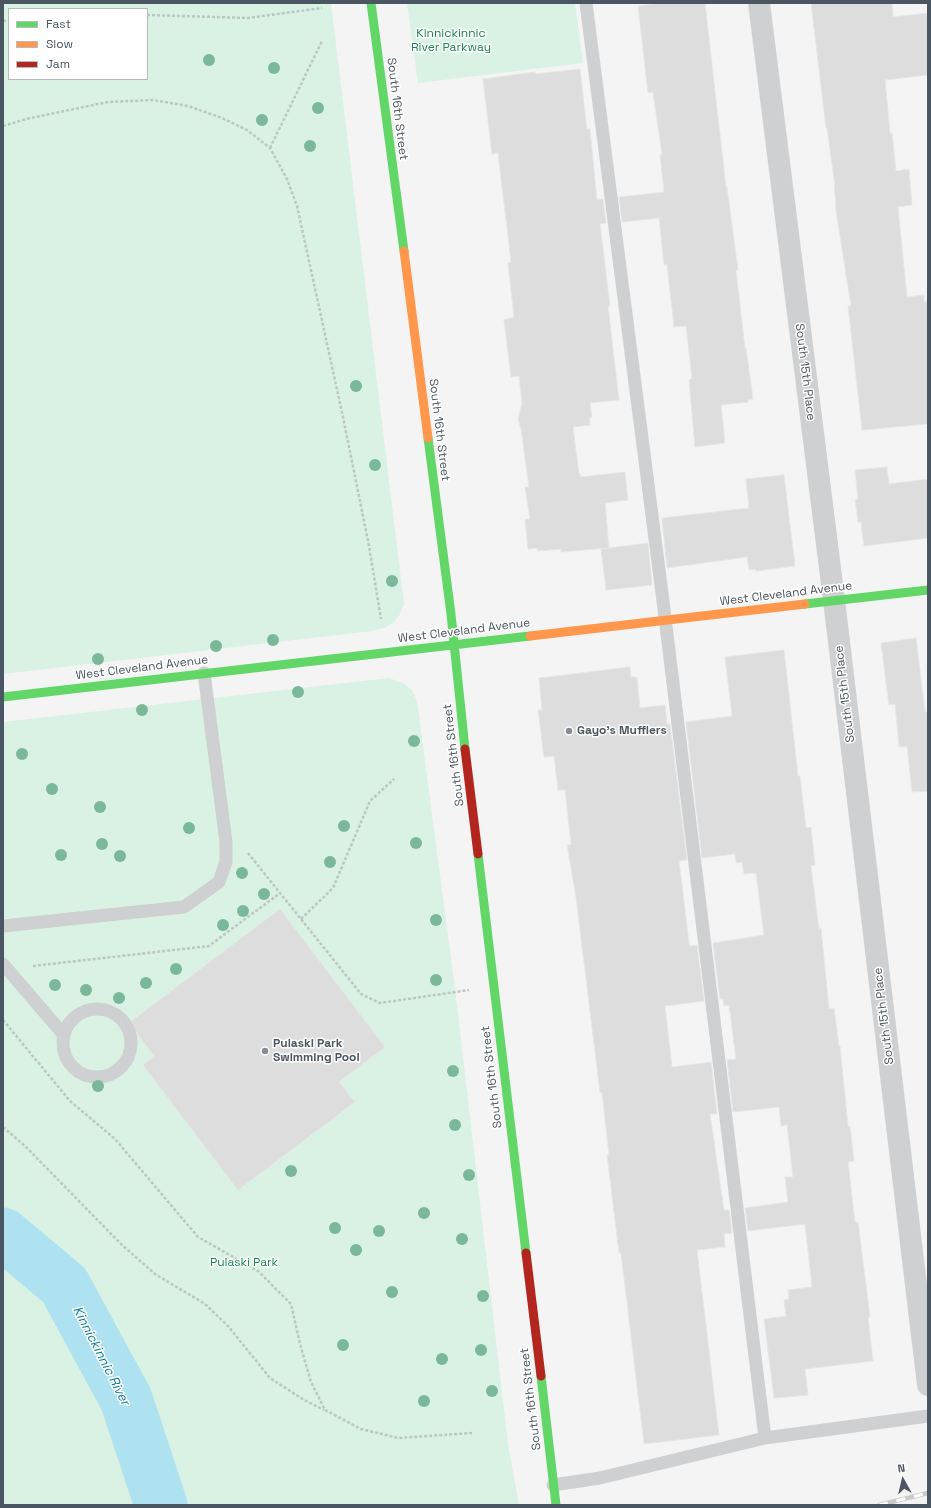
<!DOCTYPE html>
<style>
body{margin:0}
#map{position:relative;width:931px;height:1508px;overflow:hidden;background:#f4f4f4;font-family:"Space Grotesk",sans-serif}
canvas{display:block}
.frame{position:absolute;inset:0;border:4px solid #4a5661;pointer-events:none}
.legend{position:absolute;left:8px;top:8px;width:140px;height:72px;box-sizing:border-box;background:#fff;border:1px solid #b7bbc0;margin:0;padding:5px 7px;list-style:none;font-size:12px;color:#4a5661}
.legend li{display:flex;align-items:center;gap:8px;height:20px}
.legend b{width:20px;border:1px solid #b7bbc0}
.north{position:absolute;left:883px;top:1460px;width:40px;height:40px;-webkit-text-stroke:3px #fff;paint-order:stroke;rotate:352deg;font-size:11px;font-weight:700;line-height:16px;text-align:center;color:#4a5661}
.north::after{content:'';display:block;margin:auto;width:14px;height:18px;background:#4a5661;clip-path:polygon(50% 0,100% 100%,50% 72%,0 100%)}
</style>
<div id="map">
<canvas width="931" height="1508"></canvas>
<div class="frame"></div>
<ul class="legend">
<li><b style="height:5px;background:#63d668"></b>Fast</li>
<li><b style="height:5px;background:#ff974d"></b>Slow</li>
<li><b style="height:5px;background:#b3261e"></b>Jam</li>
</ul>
<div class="north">N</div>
</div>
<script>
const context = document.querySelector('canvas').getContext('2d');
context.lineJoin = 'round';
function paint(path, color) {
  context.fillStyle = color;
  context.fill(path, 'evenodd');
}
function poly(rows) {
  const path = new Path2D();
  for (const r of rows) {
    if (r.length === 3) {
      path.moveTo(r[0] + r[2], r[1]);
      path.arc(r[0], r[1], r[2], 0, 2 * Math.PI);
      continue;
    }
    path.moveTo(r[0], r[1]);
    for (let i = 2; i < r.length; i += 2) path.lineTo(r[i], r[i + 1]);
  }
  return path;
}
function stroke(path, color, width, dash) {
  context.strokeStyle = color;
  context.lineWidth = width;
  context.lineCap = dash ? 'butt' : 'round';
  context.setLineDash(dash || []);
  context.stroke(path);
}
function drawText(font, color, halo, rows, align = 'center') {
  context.font = font + ' "Space Grotesk",sans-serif';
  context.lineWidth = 3;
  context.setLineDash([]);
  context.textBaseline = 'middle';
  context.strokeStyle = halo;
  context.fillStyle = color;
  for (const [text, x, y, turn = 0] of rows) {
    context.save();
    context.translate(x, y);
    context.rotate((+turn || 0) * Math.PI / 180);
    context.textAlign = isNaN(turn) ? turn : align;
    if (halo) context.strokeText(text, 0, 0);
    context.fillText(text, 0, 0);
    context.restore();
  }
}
paint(poly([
 [3,3,331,3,404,604,399,616,393,623,384,628,372,631,3,674],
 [9,9,147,9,147,79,9,79],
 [407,3,575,3,583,63,418,83],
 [389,678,403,683,412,690,417,701,455,988,508,1444,519,1505,3,1505,3,722]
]), '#d9f2e3');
stroke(poly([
 [3,1234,64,1285,126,1399,161,1505]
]), '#aee2f0', 53);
const building = poly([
 [662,3,705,3,726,187,727,187,738,270,736,270,745,348,746,348,753,399,748,400,748,402,721,405,725,443,695,447,689,380,692,378,686,326,674,327,667,264,664,265,659,218,622,222,619,197,664,192,660,155,662,155,653,92,648,93,638,6,662,3],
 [811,3,892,3,893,17,928,13,928,75,885,80,890,133,892,133,896,171,909,169,912,205,898,207,907,297,924,295,924,302,928,301,928,424,862,430,848,306,851,306,836,211,834,179,827,128,826,128,811,3],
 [580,69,587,130,590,129,597,200,603,199,606,223,600,224,610,306,608,306,619,400,590,403,592,418,589,418,590,425,573,427,579,474,580,474,581,477,625,472,628,500,605,503,609,548,561,552,561,549,538,551,537,548,528,549,525,519,530,519,525,487,529,487,521,429,518,419,522,404,519,376,511,377,504,320,514,317,508,263,511,262,498,153,492,154,483,79,535,72,535,74,580,69],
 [887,467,889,484,928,479,928,538,864,546,861,522,858,522,855,500,858,499,855,470,887,467],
 [784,475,795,566,756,571,755,569,749,570,747,557,667,568,662,518,749,508,746,479,784,475],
 [648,543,652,585,606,590,601,549,648,543],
 [916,638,925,712,928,712,928,791,912,792,907,746,899,747,895,704,889,705,881,643,916,638],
 [784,650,798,776,800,776,806,828,811,827,815,865,811,866,819,929,821,928,829,1009,834,1008,839,1046,840,1046,848,1126,850,1126,854,1161,848,1162,855,1222,858,1222,870,1317,868,1317,873,1361,805,1369,808,1395,774,1398,764,1319,786,1316,784,1300,789,1299,788,1290,812,1287,805,1224,748,1231,745,1208,788,1202,785,1177,793,1177,787,1125,781,1126,779,1107,733,1112,727,1060,736,1059,729,1005,724,1006,723,999,720,999,713,943,764,935,756,873,744,874,742,862,736,863,735,854,702,858,686,722,732,716,725,657,784,650],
 [630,667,631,677,637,677,640,708,665,705,667,724,670,724,687,860,679,861,689,943,690,946,697,945,704,1001,665,1006,672,1067,711,1062,717,1114,710,1114,724,1210,729,1210,732,1233,724,1234,725,1247,697,1250,719,1435,644,1444,621,1253,619,1253,607,1155,609,1155,602,1092,600,1093,576,897,567,845,571,845,565,790,558,790,554,756,544,757,538,710,542,710,539,678,630,667],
 [280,909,385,1047,339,1082,355,1102,238,1190,143,1065,154,1056,129,1023,280,909]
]);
paint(building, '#ddddde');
stroke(building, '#e5e6e7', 1);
stroke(poly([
 [147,15,248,18,322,8],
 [3,21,9,20],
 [3,126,26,119,108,102,153,100,188,106,222,118,247,130,270,148,287,179,297,206,343,417,369,546,381,619],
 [270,148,322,41],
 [248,853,361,994,380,1003,469,990],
 [301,919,333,888,370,801,394,779],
 [33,966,209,946,280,893],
 [3,1020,70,1101,115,1139,198,1237,258,1271,291,1304,300,1344,311,1382,325,1410,361,1429,398,1438,472,1433],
 [3,1127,25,1146,122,1245,155,1274,205,1304,228,1326,270,1378,304,1400,324,1410]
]), '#bcc7c4', 2.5, [3, 2]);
stroke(poly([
 [586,3,662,593,765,1438],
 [3,926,184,907,219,882,226,862,226,842,204,673],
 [3,964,64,1035],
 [97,1043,34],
 [553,1485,600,1478,765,1438,928,1416]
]), '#ced0d2', 13);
stroke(poly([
 [759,3,834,600,928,1385]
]), '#ced0d2', 22);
stroke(poly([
 [371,3,404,251],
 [428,438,451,614,465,749],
 [805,604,928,590],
 [3,697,530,636],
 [478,854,526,1253],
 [541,1376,556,1505]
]), '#63d668', 9);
stroke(poly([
 [404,251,428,438],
 [530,636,805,604]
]), '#ff974d', 9);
stroke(poly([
 [465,749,478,854],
 [526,1253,541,1376]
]), '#b3261e', 9);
const rail = poly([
 [879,1505,928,1493]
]);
stroke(rail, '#c9cacc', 4.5);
stroke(rail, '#fff', 3, [9]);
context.fillStyle = '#7ab899';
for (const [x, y] of [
 [209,60],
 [274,68],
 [318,108],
 [262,120],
 [310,146],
 [356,386],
 [375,465],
 [392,581],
 [273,640],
 [216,646],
 [98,659],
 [298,692],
 [142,710],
 [414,741],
 [22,754],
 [52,789],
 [100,807],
 [344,826],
 [189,828],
 [416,843],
 [102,844],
 [61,855],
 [120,856],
 [330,862],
 [242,873],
 [264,894],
 [243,911],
 [436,920],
 [223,925],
 [176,969],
 [436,980],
 [146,983],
 [55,985],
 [86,990],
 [119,998],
 [453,1071],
 [98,1086],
 [455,1125],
 [291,1171],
 [469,1175],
 [424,1213],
 [335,1228],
 [379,1231],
 [462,1239],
 [356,1250],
 [392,1292],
 [483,1296],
 [343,1345],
 [481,1350],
 [442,1359],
 [492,1391],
 [424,1401]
]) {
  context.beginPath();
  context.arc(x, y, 6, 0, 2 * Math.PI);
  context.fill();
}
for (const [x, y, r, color] of [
 [569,731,4,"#868d94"],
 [265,1051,4,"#868d94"]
]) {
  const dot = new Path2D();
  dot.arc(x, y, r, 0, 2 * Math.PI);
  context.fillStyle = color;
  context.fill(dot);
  stroke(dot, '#fff', 1.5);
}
drawText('12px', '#17864f', '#fff', [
 ["Kinnickinnic",451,34],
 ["River Parkway",451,48],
 ["Pulaski Park",244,1263]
]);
drawText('12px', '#4a5661', '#fff', [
 ["South 16th Street",397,109,83],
 ["South 15th Place",805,372,83],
 ["South 16th Street",439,430,83],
 ["West Cleveland Avenue",786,594,-7],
 ["West Cleveland Avenue",464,631,-7],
 ["West Cleveland Avenue",142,668,-7],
 ["South 15th Place",845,694,-97],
 ["South 16th Street",454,755,-97],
 ["South 15th Place",884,1016,-97],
 ["South 16th Street",492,1077,-97],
 ["South 16th Street",531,1399,-97]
]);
drawText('bold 12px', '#4a5661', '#fff', [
 ["Gayo's Mufflers",577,731],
 ["Pulaski Park",273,1044],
 ["Swimming Pool",273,1058]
], 'left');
drawText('italic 13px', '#0c7c9b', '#fff', [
 ["Kinnickinnic River",101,1356,63]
]);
</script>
